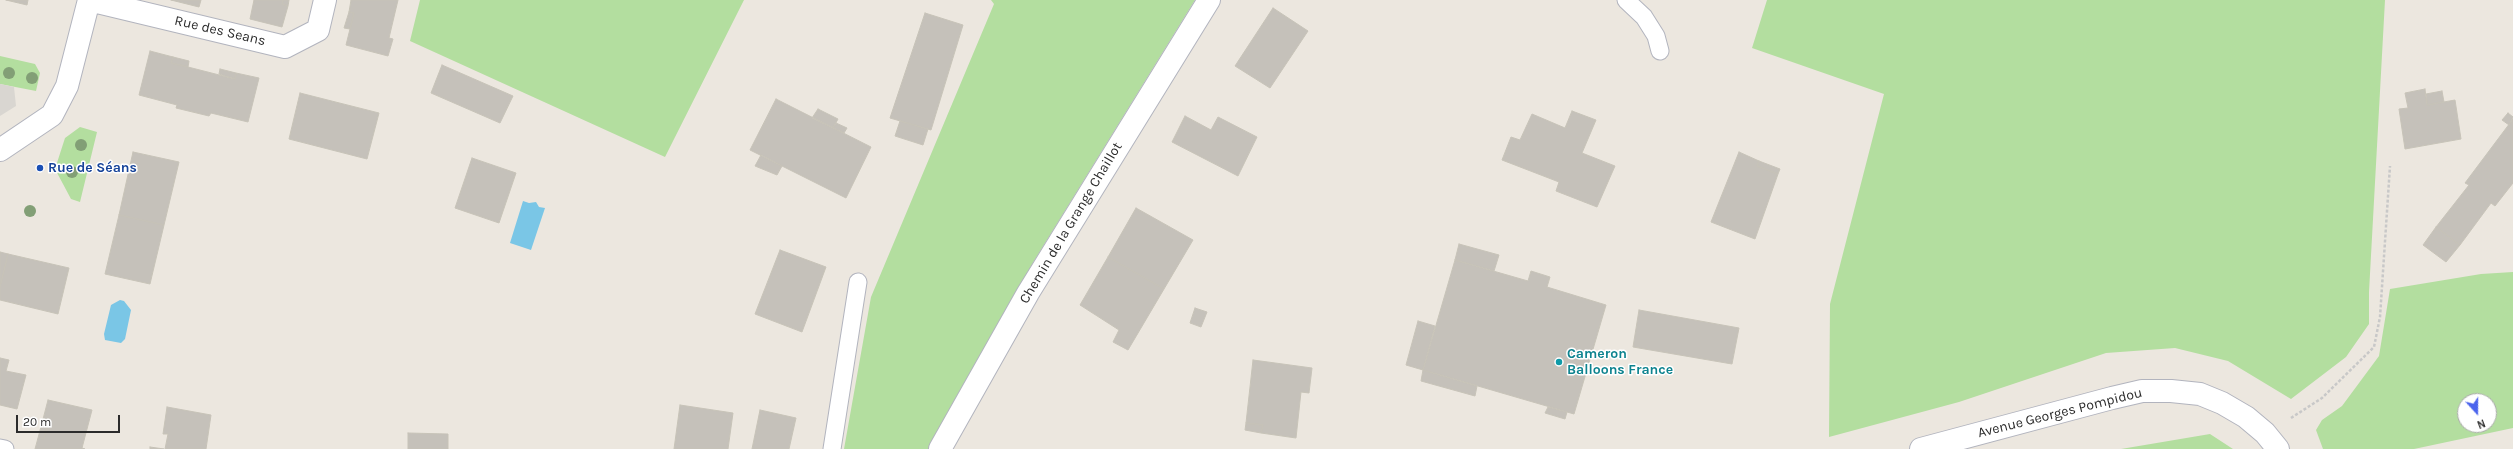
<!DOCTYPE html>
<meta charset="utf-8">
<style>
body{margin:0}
#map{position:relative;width:2513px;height:449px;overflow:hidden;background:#ece7df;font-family:Karla,sans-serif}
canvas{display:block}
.north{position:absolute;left:2457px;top:393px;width:40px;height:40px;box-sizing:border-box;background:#fff;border:1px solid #aaa;border-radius:50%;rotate:159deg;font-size:11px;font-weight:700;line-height:16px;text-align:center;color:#2b2b2b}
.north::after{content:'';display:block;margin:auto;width:14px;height:18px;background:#4b64ed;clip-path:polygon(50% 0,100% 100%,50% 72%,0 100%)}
.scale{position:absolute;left:16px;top:415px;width:104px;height:18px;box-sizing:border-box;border:2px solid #2b2b2b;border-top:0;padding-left:5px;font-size:12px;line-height:14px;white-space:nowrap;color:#2b2b2b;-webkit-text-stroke:3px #fff;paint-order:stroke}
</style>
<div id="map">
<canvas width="2513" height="449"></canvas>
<div class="north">N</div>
<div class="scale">20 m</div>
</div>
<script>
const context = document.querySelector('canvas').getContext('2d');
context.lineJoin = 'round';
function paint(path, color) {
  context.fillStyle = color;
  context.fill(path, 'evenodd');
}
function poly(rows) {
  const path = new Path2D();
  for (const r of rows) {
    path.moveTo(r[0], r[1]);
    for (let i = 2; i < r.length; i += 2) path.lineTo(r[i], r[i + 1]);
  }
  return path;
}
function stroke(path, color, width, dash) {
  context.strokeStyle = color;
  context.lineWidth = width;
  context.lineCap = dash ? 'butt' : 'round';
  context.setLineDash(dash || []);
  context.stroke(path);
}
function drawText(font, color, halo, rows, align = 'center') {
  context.font = font + ' Karla,sans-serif';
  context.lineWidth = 3;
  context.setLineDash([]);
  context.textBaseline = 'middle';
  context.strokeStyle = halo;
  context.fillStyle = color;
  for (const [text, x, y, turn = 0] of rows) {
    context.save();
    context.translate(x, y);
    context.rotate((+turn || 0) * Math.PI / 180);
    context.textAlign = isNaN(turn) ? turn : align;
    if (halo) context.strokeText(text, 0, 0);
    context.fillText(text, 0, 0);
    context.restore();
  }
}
paint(poly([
 [420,0,744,0,665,157,410,41],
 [991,0,1195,0,1034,261,950,408,931,449,844,449,871,297,994,4],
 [1767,0,2385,0,2369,292,2369,324,2346,357,2291,399,2228,361,2175,348,2106,353,1959,402,1829,437,1830,304,1884,94,1752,48],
 [0,56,35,64,40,73,36,91,0,84],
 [80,127,97,132,80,202,71,199,55,169,65,138],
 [2513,272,2513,428,2414,449,2323,449,2316,430,2322,420,2342,406,2379,356,2390,289,2481,274],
 [2465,401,2489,401,2489,425,2465,425],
 [2210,434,2233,449,2121,449]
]), '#b3de9f');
paint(poly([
 [0,84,14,87,16,106,0,116]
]), '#d9d6d1');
paint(poly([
 [523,201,529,203,536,202,539,207,545,208,531,250,510,243],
 [120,300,124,301,131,310,125,339,121,343,105,340,104,334,111,305]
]), '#7ac6e6');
const building = poly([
 [6,0,28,0,27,5,6,0],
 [171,0,201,0,199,7,171,0],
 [254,0,283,0,282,4,288,6,282,27,250,19,254,0],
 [283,0,289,0,288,6,282,4,283,0],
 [351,0,398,0,389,38,393,39,388,56,346,45,354,13,349,12,351,0],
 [1273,8,1308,31,1270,88,1235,66,1273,8],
 [349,12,354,13,350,29,344,28,349,12],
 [925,13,963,25,931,130,890,118,925,13],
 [150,51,173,57,171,63,188,67,235,79,236,73,259,78,248,122,211,113,209,116,176,108,177,105,139,95,150,51],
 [173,57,189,61,188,67,171,63,173,57],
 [442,65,513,96,500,123,431,93,442,65],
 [220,69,236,73,235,79,219,74,220,69],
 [2425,89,2427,105,2455,100,2461,139,2405,149,2399,109,2408,108,2405,93,2425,89],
 [2442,91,2444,102,2427,105,2426,94,2442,91],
 [300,93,379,113,367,159,289,139,300,93],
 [776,99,871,147,846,198,750,150,776,99],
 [818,109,838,119,833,128,812,118,818,109],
 [1572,111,1596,120,1582,153,1615,166,1597,207,1556,191,1559,182,1502,160,1511,137,1520,140,1532,114,1565,128,1572,111],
 [2508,113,2513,117,2509,125,2502,120,2508,113],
 [1185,116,1211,130,1218,117,1257,137,1238,176,1172,142,1185,116],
 [2513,119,2513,183,2495,206,2491,203,2460,245,2436,227,2469,185,2465,183,2513,119],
 [900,121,928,129,923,145,895,136,900,121],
 [836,123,847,128,844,133,833,128,836,123],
 [133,152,179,162,164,225,119,215,133,152],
 [1739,152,1759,161,1757,166,1778,174,1755,239,1711,222,1739,152],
 [761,155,782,166,777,175,755,166,761,155],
 [472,158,516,173,499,223,455,208,472,158],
 [1759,161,1780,169,1778,174,1757,166,1759,161],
 [1136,208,1193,240,1164,289,1108,257,1136,208],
 [119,215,164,225,150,284,105,274,119,215],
 [2436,227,2460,245,2446,262,2423,245,2436,227],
 [1459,244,1499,255,1494,271,1455,260,1459,244],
 [780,250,826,267,802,332,755,314,780,250],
 [0,252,8,254,0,287,0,252],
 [8,254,69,268,58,314,0,300,0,287,8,254],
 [1108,257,1164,289,1128,350,1113,342,1119,330,1080,305,1108,257],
 [1455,260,1528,281,1531,271,1550,277,1547,287,1606,305,1574,414,1423,370,1455,260],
 [1195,308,1207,312,1201,327,1190,323,1195,308],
 [1639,310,1739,328,1732,364,1633,347,1639,310],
 [1418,321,1435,326,1423,370,1406,365,1418,321],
 [0,358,9,360,6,371,26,375,17,409,0,405,0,358],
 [1253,360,1312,368,1309,393,1301,392,1296,438,1261,433,1263,425,1246,423,1253,360],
 [1423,370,1477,386,1475,396,1421,381,1423,370],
 [48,400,92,410,82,448,85,449,35,449,38,438,44,439,48,424,42,423,48,400],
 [680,405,733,413,728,449,674,449,680,405],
 [167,407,211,415,206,449,165,449,168,434,163,434,167,407],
 [1548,407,1567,412,1565,419,1545,413,1548,407],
 [760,410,796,418,789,449,752,449,760,410],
 [42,423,48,424,44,439,38,438,42,423],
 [1246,423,1263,425,1261,433,1245,430,1246,423],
 [408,433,448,434,448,449,408,449,408,433],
 [150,447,164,449,150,449,150,447]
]);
paint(building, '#c5c1ba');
stroke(building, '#c7c3b8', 1);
const service = poly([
 [1626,0,1644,17,1656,36,1660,51],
 [0,448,5,449],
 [832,449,858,282]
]);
const minor = poly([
 [89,0,285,47,318,30,325,0],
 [0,150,52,115,67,86,89,0],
 [940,449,1028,293,1209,0]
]);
const secondary = poly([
 [1921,449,2112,398,2142,391,2171,391,2200,394,2222,403,2246,417,2265,433,2278,449]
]);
stroke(service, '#b2b4be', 19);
stroke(minor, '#b2b4be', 24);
stroke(secondary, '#b2b4be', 24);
stroke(poly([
 [2291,418,2322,398,2374,347,2380,317,2390,166]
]), '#c8c8c8', 2.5, [3, 2]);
stroke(service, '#fff', 17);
stroke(minor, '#fff', 22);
stroke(secondary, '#fff', 22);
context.fillStyle = '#829f76';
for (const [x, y] of [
 [9,73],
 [32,78],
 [81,145],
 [72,172],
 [30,211]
]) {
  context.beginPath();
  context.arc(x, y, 6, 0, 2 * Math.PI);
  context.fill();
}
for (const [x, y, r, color] of [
 [40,168,4,"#1a4fb4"],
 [1559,362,4,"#0f9aa8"]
]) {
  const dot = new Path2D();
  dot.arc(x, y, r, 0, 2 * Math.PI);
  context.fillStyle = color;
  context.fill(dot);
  stroke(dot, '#fff', 1.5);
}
drawText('14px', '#2b2b2b', '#fff', [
 ["Rue des Seans",220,31,13],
 ["Chemin de la Grange Chaillot",1071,223,-59],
 ["Avenue Georges Pompidou",2060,413,-14]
]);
drawText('bold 14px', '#164399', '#fff', [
 ["Rue de Séans",48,168]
], 'left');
drawText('bold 14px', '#0d838f', '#fff', [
 ["Cameron",1567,354],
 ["Balloons France",1567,370]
], 'left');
</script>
